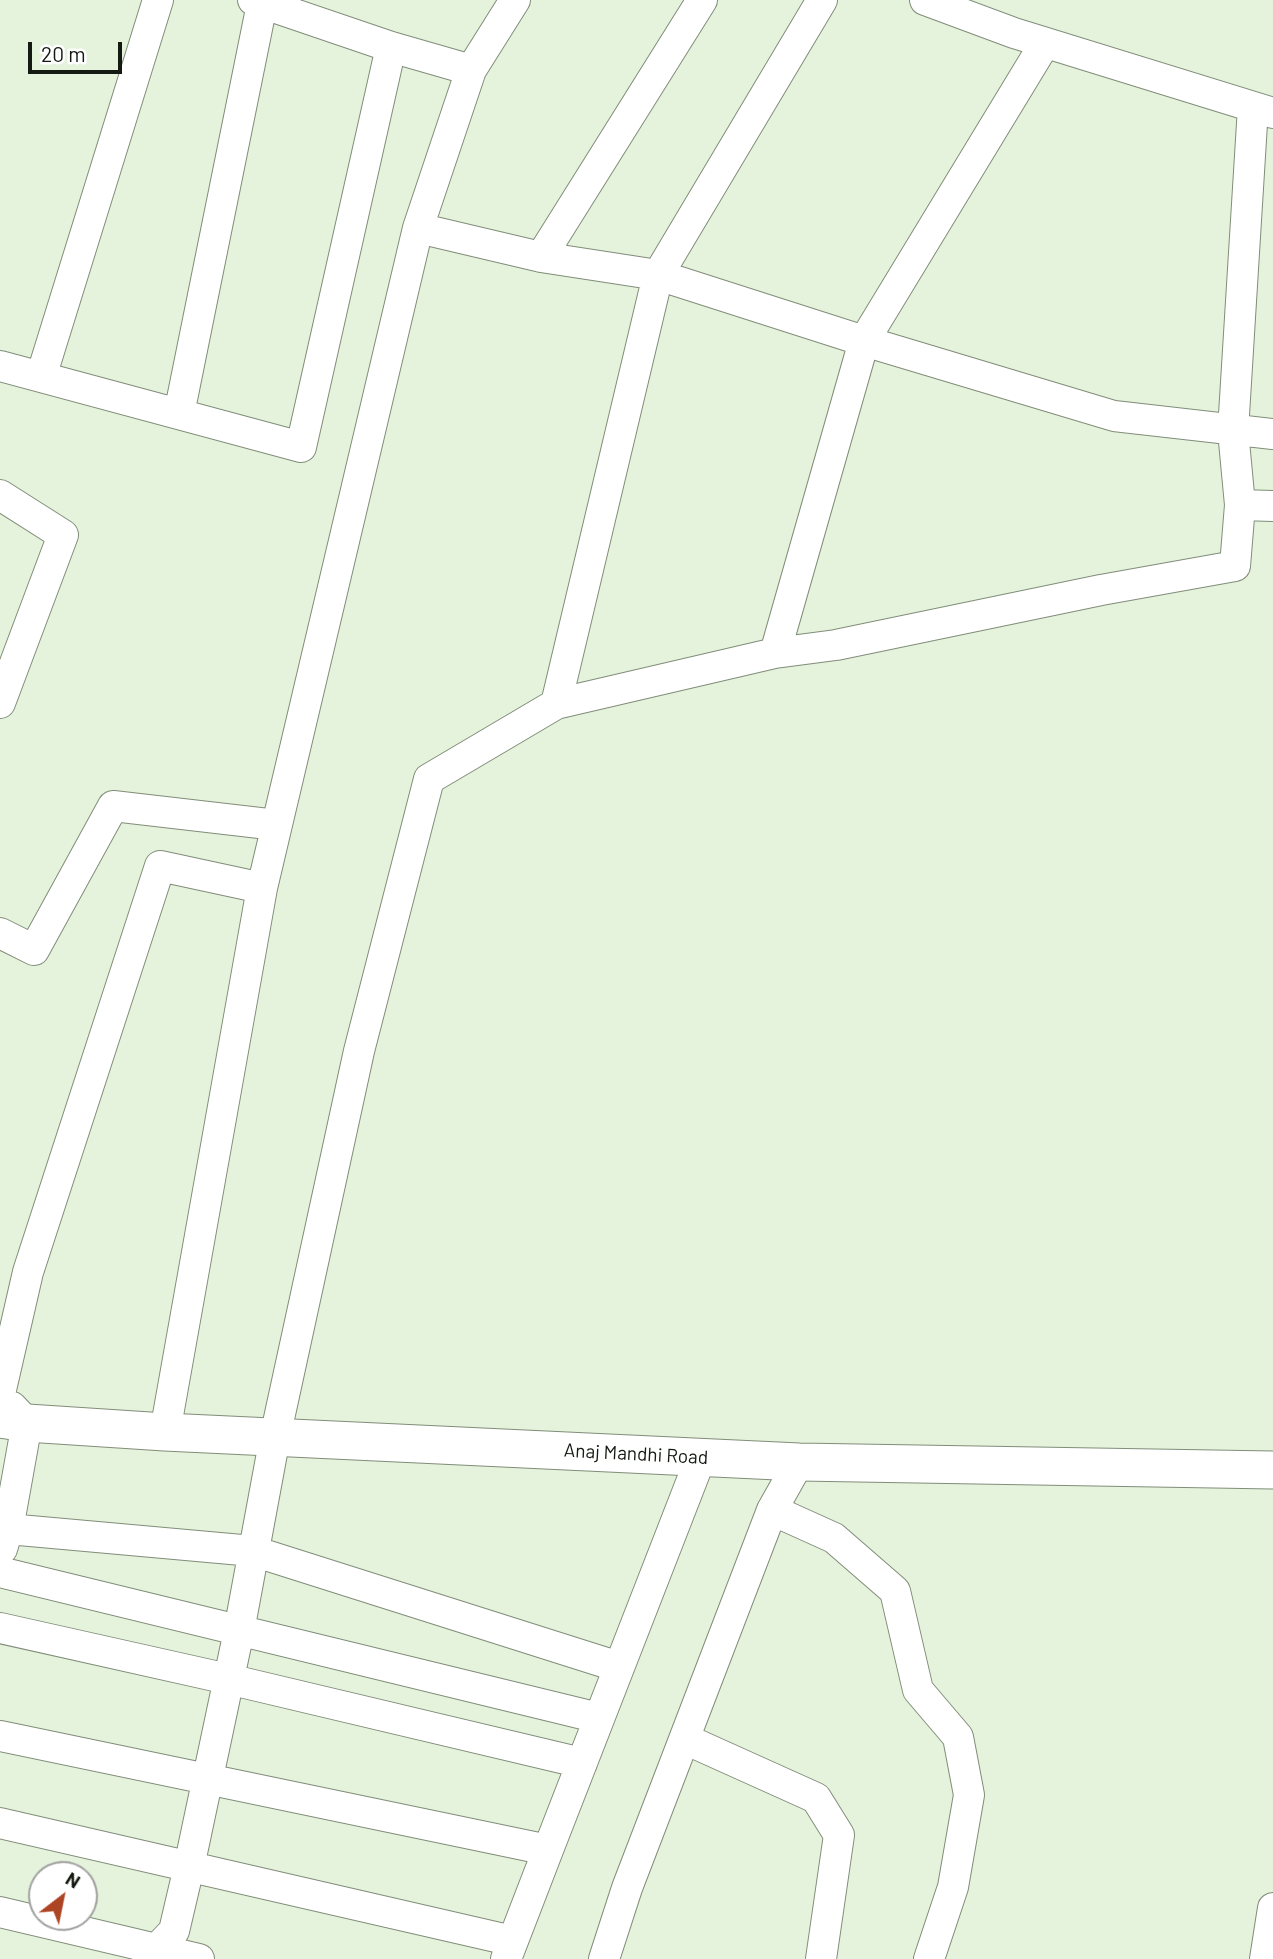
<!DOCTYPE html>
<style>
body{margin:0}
#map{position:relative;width:1273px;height:1959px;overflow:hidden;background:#e5f3dd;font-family:Barlow,sans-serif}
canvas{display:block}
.north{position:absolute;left:28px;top:1861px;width:70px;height:70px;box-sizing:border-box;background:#fff;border:2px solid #a1a3a0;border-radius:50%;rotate:32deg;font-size:19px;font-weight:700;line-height:28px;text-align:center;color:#141911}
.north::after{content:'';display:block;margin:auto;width:24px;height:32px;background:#ad4524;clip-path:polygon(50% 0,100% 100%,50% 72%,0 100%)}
.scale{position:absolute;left:28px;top:42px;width:94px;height:32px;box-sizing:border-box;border:4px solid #141911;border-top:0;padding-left:9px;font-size:21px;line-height:24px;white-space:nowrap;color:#141911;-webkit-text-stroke:5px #fff;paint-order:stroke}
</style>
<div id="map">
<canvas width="1273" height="1959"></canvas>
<div class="north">N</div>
<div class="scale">20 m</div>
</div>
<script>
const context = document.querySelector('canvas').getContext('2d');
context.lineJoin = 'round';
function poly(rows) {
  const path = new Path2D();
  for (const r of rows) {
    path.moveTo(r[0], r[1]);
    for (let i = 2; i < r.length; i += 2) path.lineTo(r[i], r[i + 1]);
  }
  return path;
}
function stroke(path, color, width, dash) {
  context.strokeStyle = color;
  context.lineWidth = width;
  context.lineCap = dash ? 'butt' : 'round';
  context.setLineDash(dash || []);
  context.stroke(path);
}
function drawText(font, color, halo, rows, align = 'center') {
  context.font = font + ' Barlow,sans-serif';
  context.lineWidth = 5;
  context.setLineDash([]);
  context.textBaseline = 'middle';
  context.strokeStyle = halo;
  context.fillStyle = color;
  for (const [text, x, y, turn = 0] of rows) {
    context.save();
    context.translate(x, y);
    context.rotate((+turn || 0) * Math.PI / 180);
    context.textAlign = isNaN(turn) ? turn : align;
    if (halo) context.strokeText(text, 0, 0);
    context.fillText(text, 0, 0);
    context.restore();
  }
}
const minor = poly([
 [253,0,391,47,471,70,418,228,541,257,658,275,864,341,1114,416,1273,434],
 [925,0,1014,33,1273,113],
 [471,70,515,0],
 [541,257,702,0],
 [0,366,301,447,391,47],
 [41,377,158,0],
 [179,414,262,4,265,0],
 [0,495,63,535,0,703],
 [1240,505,1273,506],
 [775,653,864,341,1045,43],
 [556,704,658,275,822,0],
 [0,933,34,950,113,806,277,825],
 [0,1394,28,1272,160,866,262,888,418,228],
 [165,1432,262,888],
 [799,1462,772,1510,834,1538,895,1591,918,1690,958,1737,969,1795,953,1887,929,1959],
 [8,1529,253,1551,619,1667],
 [2,1549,8,1529,27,1423,12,1407],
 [0,1572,599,1718],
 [0,1628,228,1679,582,1763],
 [0,1736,548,1850,701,1457],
 [685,1739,816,1798,839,1835,821,1959],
 [0,1823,513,1941],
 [0,1912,199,1959],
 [147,1959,174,1931,189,1867,239,1631,275,1437,359,1051,429,779,556,704,775,653,836,645,1101,590,1235,566,1240,505,1233,431,1253,107],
 [506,1959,548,1850],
 [604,1959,627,1888,772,1510],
 [1265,1959,1273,1908]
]);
const tertiary = poly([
 [0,1419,27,1423,165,1432,799,1462,1273,1470]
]);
stroke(minor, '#818d79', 32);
stroke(tertiary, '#818d79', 39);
stroke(minor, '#fff', 30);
stroke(tertiary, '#fff', 37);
drawText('19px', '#141911', '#fff', [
 ["Anaj Mandhi Road",636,1454,3]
]);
</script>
